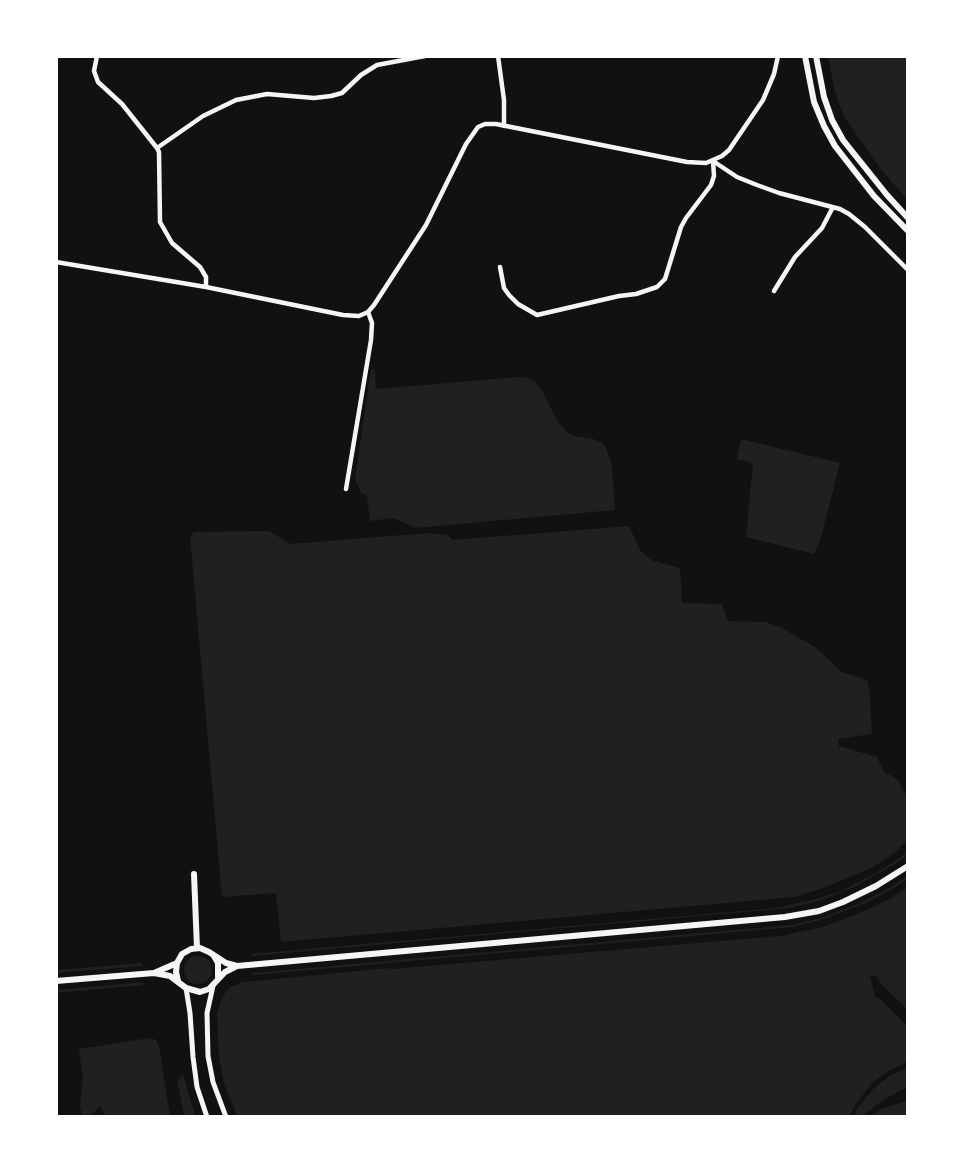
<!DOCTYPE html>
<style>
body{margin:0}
#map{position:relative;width:964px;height:1173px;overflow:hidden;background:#111;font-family:Manrope,sans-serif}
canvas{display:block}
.frame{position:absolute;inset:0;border:58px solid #fff;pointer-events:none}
</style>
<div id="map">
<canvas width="964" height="1173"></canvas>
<div class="frame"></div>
</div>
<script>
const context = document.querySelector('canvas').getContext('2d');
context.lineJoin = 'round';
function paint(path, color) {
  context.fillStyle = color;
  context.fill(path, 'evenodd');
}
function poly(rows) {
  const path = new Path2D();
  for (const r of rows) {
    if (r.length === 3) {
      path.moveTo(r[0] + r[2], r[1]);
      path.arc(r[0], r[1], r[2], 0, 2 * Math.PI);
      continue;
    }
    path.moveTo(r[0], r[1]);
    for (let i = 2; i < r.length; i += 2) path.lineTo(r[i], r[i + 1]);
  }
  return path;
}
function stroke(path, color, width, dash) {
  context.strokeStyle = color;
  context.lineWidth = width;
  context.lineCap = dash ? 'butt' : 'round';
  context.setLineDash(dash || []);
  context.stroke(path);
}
paint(poly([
 [828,56,908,56,908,201,880,168,845,118,835,93],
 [371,369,375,370,376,389,518,377,527,378,535,382,542,391,558,422,566,431,574,436,593,439,603,443,606,448,612,466,615,510,415,528,393,518,370,521,367,496,361,493,355,479],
 [741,439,840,463,820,541,814,554,746,537,753,463,737,459],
 [629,526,640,550,651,560,680,568,682,603,722,604,728,621,765,622,780,627,815,647,842,672,867,680,870,695,872,734,838,739,839,746,877,757,884,772,894,777,899,782,908,799,908,840,892,855,871,868,826,887,795,897,281,942,276,893,222,897,190,537,194,532,269,531,291,544,429,533,448,535,453,540],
 [908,852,908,855,895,864,854,887,822,900,789,908,251,956,251,954,777,908,812,900,842,891,883,869],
 [908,876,908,879,894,888,866,903,821,920,792,927,253,975,253,973,792,925,821,918,856,905,884,891],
 [908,887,908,1010,882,985,876,976,870,976,875,996,881,1000,908,1027,908,1061,887,1072,872,1083,856,1104,849,1117,238,1117,225,1087,219,1058,217,1014,220,1003,226,991,231,987,243,982,389,968,391,969,780,936,819,928,853,916,888,900],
 [198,970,14],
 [142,963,143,966,56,973,56,970],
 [143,982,143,985,56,993,56,990],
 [150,1038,156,1040,159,1046,170,1117,106,1117,100,1106,92,1114,92,1117,82,1117,80,1106,83,1079,79,1049],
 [908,1068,907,1087,883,1100,861,1117,855,1117,856,1110,874,1088,891,1075],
 [183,1074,189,1095,196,1117,184,1117,178,1084,178,1080],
 [908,1101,908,1117,869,1117,881,1109]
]), '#202020');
stroke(poly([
 [97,56,94,71,98,82,122,104,157,148,159,152,160,222,172,243,200,267,206,277,206,287],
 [498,56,504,100,504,126],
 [157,148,203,116,236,100,267,94,314,98,331,96,342,93,361,75,377,65,425,56],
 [713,161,737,177,757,185,779,193,840,209,849,214,865,227,908,270],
 [56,262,206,287,343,315,359,316,368,312,374,305,426,225,466,144,478,127,485,124,496,124,687,162,706,163,722,156,729,150,763,100,774,74,778,56],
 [500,267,504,288,509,295,518,304,537,315,619,296,636,294,657,287,665,279,681,227,686,218,711,185,714,176,713,161],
 [774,291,795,257,822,228,833,207],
 [346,489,371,340,372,323,368,312]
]), '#f5f5f5', 4.5);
stroke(poly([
 [213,986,207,1013,208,1056,213,1082,226,1117],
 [186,988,190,1013,193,1057,197,1087,207,1117]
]), '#f5f5f5', 5);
stroke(poly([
 [805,56,814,102,824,126,835,146,874,196,908,231],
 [816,56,824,97,832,120,843,140,887,195,908,218],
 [194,874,197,948],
 [214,956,218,963,218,977],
 [177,963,154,973,170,976,186,988,200,992,209,989,225,972,237,966,785,917,819,911,843,902,876,886,908,866],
 [56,981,154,973],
 [178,981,176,972,177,963,182,954,191,949,200,948,209,952,226,963,237,966]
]), '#f5f5f5', 6);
</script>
